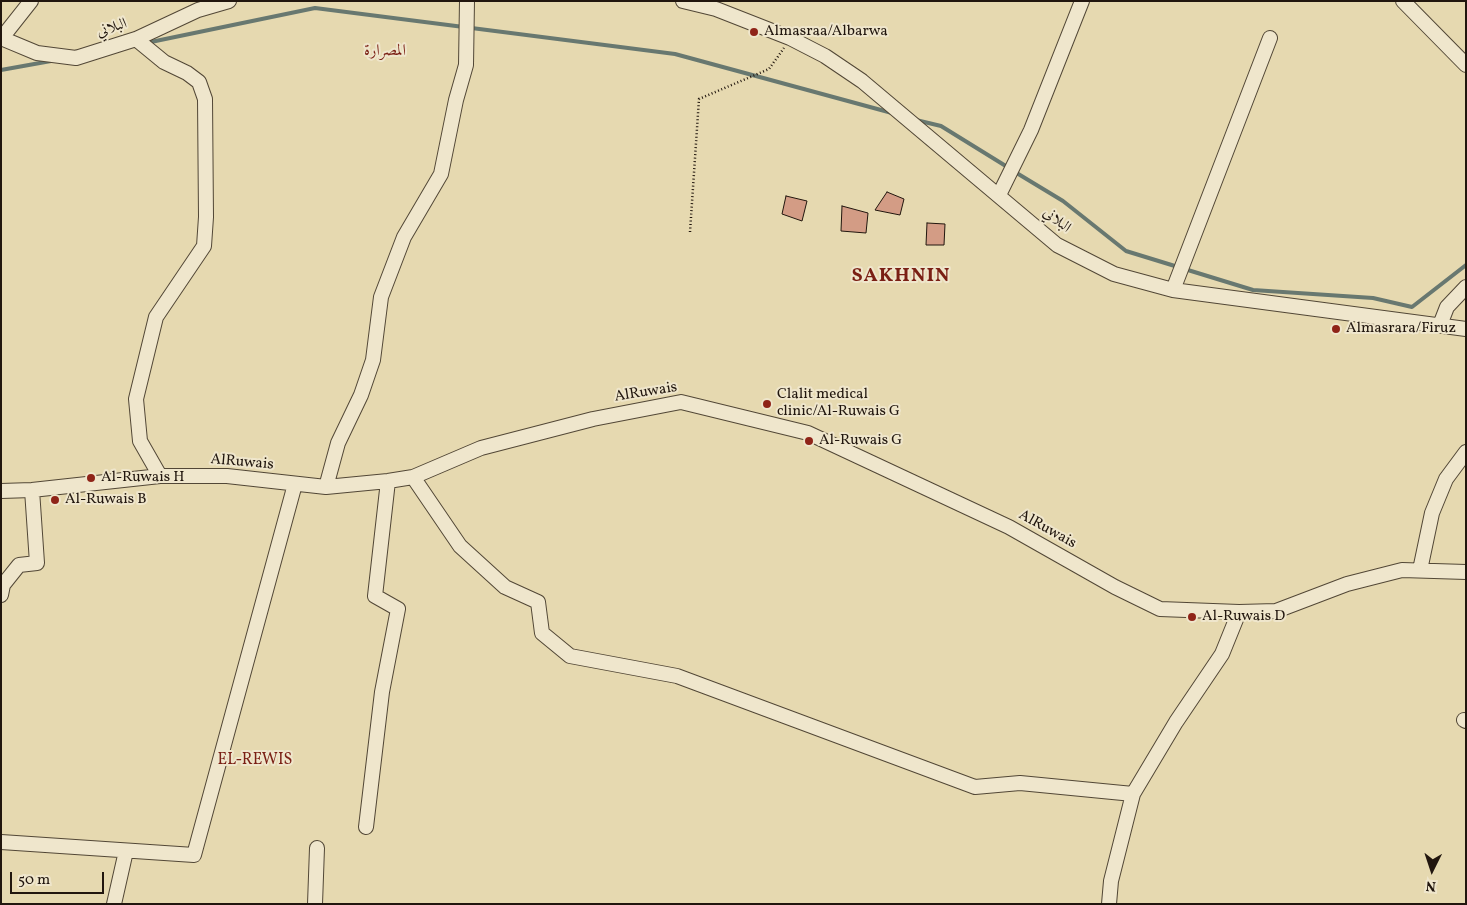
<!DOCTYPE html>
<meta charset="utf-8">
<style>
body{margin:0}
#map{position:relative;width:1467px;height:905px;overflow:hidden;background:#e6d9b0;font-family:Vollkorn,serif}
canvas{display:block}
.frame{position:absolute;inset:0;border:2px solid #21160e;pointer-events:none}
.north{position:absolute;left:1407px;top:845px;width:50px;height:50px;-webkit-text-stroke:4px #efe6cc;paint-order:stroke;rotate:184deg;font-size:14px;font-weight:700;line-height:20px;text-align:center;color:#21160e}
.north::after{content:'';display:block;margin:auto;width:18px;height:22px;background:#21160e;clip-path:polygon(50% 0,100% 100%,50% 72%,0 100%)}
.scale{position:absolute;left:10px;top:872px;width:94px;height:22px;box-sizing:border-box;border:2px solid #21160e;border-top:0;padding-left:6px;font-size:15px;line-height:18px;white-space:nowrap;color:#21160e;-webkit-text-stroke:4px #efe6cc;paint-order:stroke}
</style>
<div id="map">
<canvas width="1467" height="905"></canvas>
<div class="frame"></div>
<div class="north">N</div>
<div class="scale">50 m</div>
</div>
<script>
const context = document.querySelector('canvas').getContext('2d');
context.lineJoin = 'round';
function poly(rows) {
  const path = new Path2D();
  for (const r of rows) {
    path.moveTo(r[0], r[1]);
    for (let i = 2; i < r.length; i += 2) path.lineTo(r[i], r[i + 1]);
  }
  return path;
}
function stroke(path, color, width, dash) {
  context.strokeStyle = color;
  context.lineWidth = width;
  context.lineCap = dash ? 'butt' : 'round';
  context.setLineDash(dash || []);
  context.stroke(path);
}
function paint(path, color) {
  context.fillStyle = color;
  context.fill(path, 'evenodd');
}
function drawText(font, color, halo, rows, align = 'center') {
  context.font = font + ' Vollkorn,Amiri,serif';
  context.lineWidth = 4;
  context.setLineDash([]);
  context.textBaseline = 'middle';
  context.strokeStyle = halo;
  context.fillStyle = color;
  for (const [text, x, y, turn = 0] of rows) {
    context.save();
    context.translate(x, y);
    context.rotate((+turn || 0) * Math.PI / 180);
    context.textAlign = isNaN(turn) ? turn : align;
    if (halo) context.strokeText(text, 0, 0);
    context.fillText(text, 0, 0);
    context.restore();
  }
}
stroke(poly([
 [146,43,315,8,675,54,892,113],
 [1,70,51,61],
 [916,120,941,126,1009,168],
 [1015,172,1063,201,1126,251,1253,290,1373,298,1412,307,1466,265]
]), '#687870', 4);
const building = poly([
 [887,192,904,199,900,215,875,210,887,192],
 [786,196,807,201,802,221,782,214,786,196],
 [842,206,868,213,866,233,841,231,842,206],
 [927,223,945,224,944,245,926,245,927,223]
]);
paint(building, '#d39c85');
stroke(building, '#21160e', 1);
const minor = poly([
 [683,1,716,9,790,38,825,56,862,81,1057,245,1114,274,1173,290,1466,329],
 [1403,1,1466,65],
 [1,38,37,53,76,58,136,39,198,10,229,1],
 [1,39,31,1],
 [136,39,164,62,187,73,199,82,205,99,206,217,204,246,156,317,136,399,140,441,160,476],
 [999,195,1031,130,1082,1],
 [1173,290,1270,38],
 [1440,325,1447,307,1466,287],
 [413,477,460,546,505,587,538,602,542,633,570,656,677,676,975,787,1020,783,1133,794,1176,722,1222,654,1239,612],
 [326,487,338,443,361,395,373,360,381,297,404,237,441,174,456,100,466,65,467,1],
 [1,491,32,490,160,476,227,476,326,487,388,481,413,477,481,448,593,419,681,402,808,433,1009,527,1115,587,1160,609,1239,612,1276,611,1347,584,1402,570,1466,572],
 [1420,570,1432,513,1446,479,1466,452],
 [1,595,3,585,19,565,37,563,32,490],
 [1464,720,1466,721],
 [366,827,382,692,398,609,375,596,388,481],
 [1,842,194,855,295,484],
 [114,904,126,851],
 [315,904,317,848],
 [1109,904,1111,881,1133,794]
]);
stroke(minor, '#524736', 16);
stroke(poly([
 [690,232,699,99,769,69,784,48]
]), '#21160e', 2.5, [1, 2.5]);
stroke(minor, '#efe6cc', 14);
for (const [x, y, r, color] of [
 [754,32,5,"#8f2418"],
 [1336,329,5,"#8f2418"],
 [767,404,5,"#8f2418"],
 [809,441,5,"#8f2418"],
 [91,478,5,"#8f2418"],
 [55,500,5,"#8f2418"],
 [1192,617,5,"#8f2418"]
]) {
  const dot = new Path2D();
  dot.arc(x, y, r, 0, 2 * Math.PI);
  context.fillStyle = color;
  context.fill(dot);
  stroke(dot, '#efe6cc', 2);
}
drawText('15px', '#21160e', '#efe6cc', [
 ["البلاني",112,29,-18],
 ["البلاني",1056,221,38],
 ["AlRuwais",646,393,-9],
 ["AlRuwais",242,463,5],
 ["AlRuwais",1047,530,29]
]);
drawText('15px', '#21160e', '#efe6cc', [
 ["Almasraa/Albarwa",764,32],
 ["Almasrara/Firuz",1346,329],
 ["Clalit medical",777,395],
 ["clinic/Al-Ruwais G",777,412],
 ["Al-Ruwais G",819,441],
 ["Al-Ruwais H",101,478],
 ["Al-Ruwais B",65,500],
 ["Al-Ruwais D",1202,617]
], 'left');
drawText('16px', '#7a1f14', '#efe6cc', [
 ["المصرارة",385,52],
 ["EL-REWIS",255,761]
]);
context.letterSpacing = '1px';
drawText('bold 20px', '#7a1f14', '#efe6cc', [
 ["SAKHNIN",901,277]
]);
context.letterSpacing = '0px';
</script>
